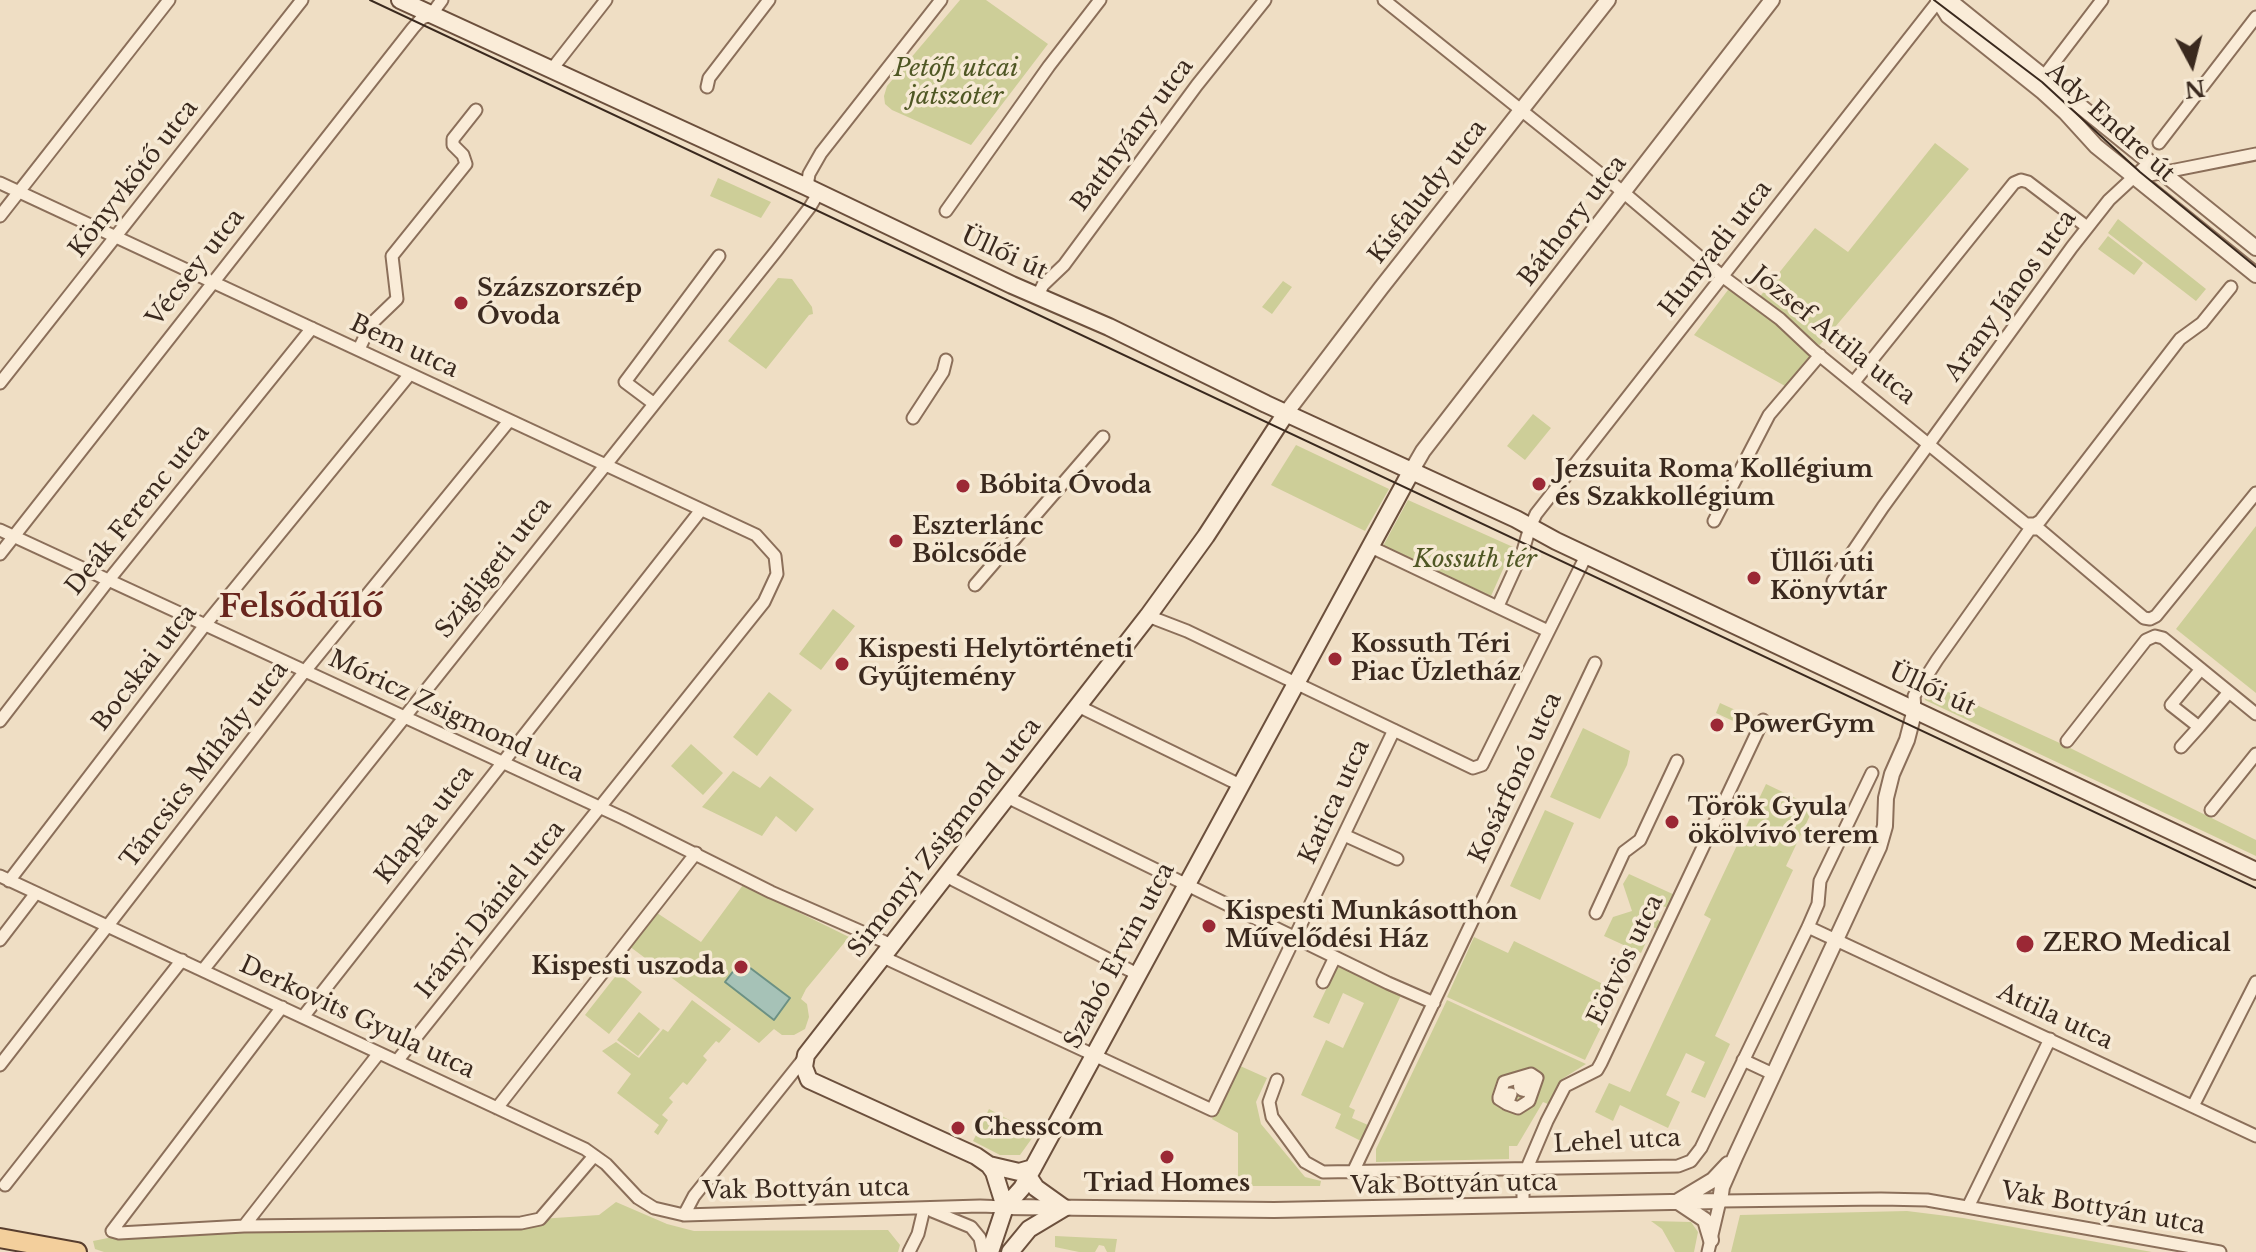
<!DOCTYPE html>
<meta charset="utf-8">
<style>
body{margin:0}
#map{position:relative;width:2256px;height:1252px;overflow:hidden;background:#efdec4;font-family:"Libre Baskerville",serif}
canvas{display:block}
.north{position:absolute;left:2152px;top:24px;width:80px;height:80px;-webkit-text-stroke:6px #f6e9d4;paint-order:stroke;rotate:173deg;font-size:22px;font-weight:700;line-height:32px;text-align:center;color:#3a291e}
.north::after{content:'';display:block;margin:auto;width:28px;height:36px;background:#3a291e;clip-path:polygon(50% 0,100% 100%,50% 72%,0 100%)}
</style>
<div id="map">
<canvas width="2256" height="1252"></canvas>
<div class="north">N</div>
</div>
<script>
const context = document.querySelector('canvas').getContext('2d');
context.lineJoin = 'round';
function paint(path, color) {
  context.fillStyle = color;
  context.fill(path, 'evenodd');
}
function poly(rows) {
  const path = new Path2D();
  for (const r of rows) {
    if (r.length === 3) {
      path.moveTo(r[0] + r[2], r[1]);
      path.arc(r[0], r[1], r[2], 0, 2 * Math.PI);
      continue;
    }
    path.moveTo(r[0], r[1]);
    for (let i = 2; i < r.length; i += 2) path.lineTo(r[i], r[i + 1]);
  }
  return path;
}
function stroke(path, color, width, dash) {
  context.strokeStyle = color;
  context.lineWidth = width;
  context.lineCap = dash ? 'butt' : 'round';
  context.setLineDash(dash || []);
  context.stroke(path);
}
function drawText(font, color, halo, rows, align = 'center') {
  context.font = font + ' "Libre Baskerville",serif';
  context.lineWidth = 7;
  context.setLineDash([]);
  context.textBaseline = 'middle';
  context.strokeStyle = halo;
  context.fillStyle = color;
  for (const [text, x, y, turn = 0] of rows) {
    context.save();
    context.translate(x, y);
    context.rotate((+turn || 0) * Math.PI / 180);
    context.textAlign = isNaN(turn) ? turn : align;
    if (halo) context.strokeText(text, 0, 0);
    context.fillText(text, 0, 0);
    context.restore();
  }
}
paint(poly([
 [960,0,986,0,1048,44,971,145,892,110,885,104,884,96,887,86],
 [1935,143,1969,169,1785,386,1694,335,1731,286,1754,304,1815,228,1848,252],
 [718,178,771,202,761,218,710,196],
 [2118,219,2206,289,2196,301,2108,233],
 [2108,236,2143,263,2134,275,2098,249],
 [778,278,792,279,812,307,813,314,809,315,766,369,728,341],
 [1283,281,1292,287,1272,314,1262,307],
 [1533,414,1551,428,1525,460,1507,446],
 [1296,445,1389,489,1365,531,1271,485],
 [1408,500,1513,547,1491,596,1383,546],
 [2256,526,2256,693,2176,629],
 [833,609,855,626,821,670,799,654],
 [1933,685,2064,745,2256,840,2256,856,1925,700,1924,695],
 [769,692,792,710,757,756,733,737],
 [1720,703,1753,718,1748,728,1716,713],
 [1583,728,1630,751,1627,765,1600,819,1550,797],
 [691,744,723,773,703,795,671,766],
 [733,771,760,788,770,776,814,809,796,832,776,816,762,836,702,807],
 [1766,784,1814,807,1786,866,1793,870,1715,1036,1730,1044,1705,1098,1691,1092,1705,1062,1686,1053,1666,1095,1680,1102,1668,1128,1620,1105,1613,1121,1595,1112,1609,1083,1630,1092,1711,919,1704,915],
 [1545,810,1574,823,1540,900,1510,886],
 [1629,874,1677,896,1669,908,1662,906,1656,919,1664,923,1659,930,1653,927,1641,953,1604,936,1613,917,1632,911,1623,884],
 [743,885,849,937,806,989,801,999,807,1004,809,1017,805,1029,794,1035,782,1035,774,1029,759,1043,629,946,654,911,701,942],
 [1474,937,1508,953,1514,941,1603,984,1597,996,1613,1003,1585,1060,1447,997],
 [1338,964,1402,993,1349,1107,1355,1110,1352,1118,1368,1125,1361,1141,1335,1128,1341,1114,1301,1095,1326,1040,1343,1048,1364,1003,1343,993,1329,1024,1313,1017],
 [618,973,642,992,609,1034,585,1015],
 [692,1000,731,1029,719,1043,716,1041,703,1056,707,1060,687,1085,683,1082,669,1098,673,1102,662,1115,668,1120,658,1135,654,1132,659,1125,617,1093,631,1074,602,1051,616,1042,639,1058,663,1029,668,1032],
 [1447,1000,1586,1064,1562,1079,1548,1104,1543,1102,1517,1146,1509,1146,1509,1159,1376,1162,1376,1149],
 [639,1012,660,1029,638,1056,617,1040],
 [1238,1065,1267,1078,1256,1102,1261,1124,1305,1177,1321,1181,1320,1186,1238,1186,1238,1133,1212,1119],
 [989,1109,1035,1134,1020,1155,1000,1155,973,1141],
 [616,1202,667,1224,694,1231,888,1230,900,1245,898,1252,104,1252,95,1249,93,1241,143,1231,540,1219,599,1215],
 [1907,1211,1963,1218,2152,1252,1731,1252,1740,1215],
 [1651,1221,1691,1222,1698,1232,1694,1252,1675,1252,1662,1229],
 [1055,1236,1117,1239,1115,1252,1107,1252,1104,1246,1099,1245,1095,1252,1079,1252,1055,1247]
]), '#cdce98');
const water = poly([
 [741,961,790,998,774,1020,725,982,741,961]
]);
paint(water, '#a6c2b7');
stroke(water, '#6c9184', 2);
const minor = poly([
 [1384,0,1623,192,1722,276,1780,319,1813,350,2026,524,2035,524,2040,521,2180,339,2202,323,2231,287],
 [552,69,606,0],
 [2043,84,2044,76,2102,0],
 [707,87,709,78,769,0],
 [2159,143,2256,17],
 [2135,178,2256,154],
 [0,183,756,535,775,556,777,574,764,602,397,1061],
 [807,187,809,174,821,153,941,0],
 [946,211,1049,66,1100,0],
 [0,216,169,0],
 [1037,297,1043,285,1064,265,1197,85,1265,0],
 [359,349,371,324,397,299,392,256,466,164,463,155,453,145,453,139,476,110],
 [1854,382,2014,183,2021,180,2028,182,2087,227],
 [0,383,302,0],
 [653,403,625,382,719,256],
 [913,418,943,372,946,360],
 [1714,521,1769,415,1820,355],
 [0,530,623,818,771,892,892,945],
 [1371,547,1548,631],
 [0,554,413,28,422,18,431,15,442,0],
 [1833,581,1883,507,2072,247,2109,200,2150,162],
 [975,585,1103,437],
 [1498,606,1523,551,1530,527,1536,514,1939,0],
 [1148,616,1187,631,1473,768,1482,765,1586,556],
 [2201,669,2171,705,2199,727,2229,692],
 [1078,706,1240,785],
 [1915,709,1914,696,1937,660,2030,529,2039,529,2144,618,2150,619,2156,616,2256,493],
 [0,721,108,581,312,328],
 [2067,741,2146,640,2155,636,2163,638,2256,714],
 [2181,747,2199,727],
 [1007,797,1388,983,1434,1003],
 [2211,810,2256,754],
 [1344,835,1397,859],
 [0,876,585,1149,606,1164,638,1198,654,1208,684,1215,980,1206,1005,1207],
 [946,876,1137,974],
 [9,881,205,625,410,374],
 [1596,913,1624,852,1640,840,1677,761],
 [1808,927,2256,1136],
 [0,940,36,893],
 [883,957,1212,1110,1394,730],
 [203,970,777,250,810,207,819,192],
 [1323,982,1335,957],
 [282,1007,112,1231,119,1233,244,1226,521,1223,540,1219,594,1156],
 [303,1017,701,510],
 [1743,1060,1773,1074],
 [0,1065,305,671,509,421],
 [1277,1080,1269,1102,1272,1117,1305,1162,1323,1172,1678,1166,1691,1161,1701,1148,1808,927,1818,904,1820,881,1872,773],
 [1524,1086,4.5],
 [1500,1094,1511,1094,1507,1104,1499,1099,1499,1097,1504,1082,1531,1074,1537,1078,1529,1101,1518,1108,1507,1104],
 [2193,1106,2256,982],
 [497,1108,696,853],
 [1353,1172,1595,663],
 [5,1185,182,960],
 [1523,1206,1523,1183,1527,1168,1547,1121,1565,1086,1597,1070,1601,1063,1763,720],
 [1968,1207,2050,1039],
 [932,1211,971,1227,980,1238,983,1252],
 [684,1215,694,1196,806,1056],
 [244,1226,379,1053],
 [909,1252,918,1234,924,1209],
 [1708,1252,1720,1201,1881,1199,1927,1200,2220,1252]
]);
const tertiary = poly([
 [1938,0,1948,16,2043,92,2065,112,2096,146,2256,275],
 [1939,0,1955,5,2256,248],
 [1286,413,1381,288,1608,0],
 [1412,470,1423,451,1772,0],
 [1678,1201,1713,1180,1728,1164],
 [1678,1202,1705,1220,1711,1240],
 [1005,1207,1274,1210,1720,1201,1722,1187,1736,1155,1879,847,1885,826,1886,798,1892,774,1907,740,1915,709]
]);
const secondary = poly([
 [400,0,807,187,1012,285,1109,327,1266,404,1516,519,1556,541,2256,871],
 [989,1165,994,1172,1005,1207],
 [1033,1168,1019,1172,989,1165,976,1156,809,1080,804,1067,806,1055,1148,616,1206,536,1286,413],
 [990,1252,1005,1207,1022,1188,1412,470],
 [1010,1252,1029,1229,1064,1208,1036,1188,1028,1176]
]);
const primary = poly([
 [0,1238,77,1252]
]);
stroke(minor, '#8b6f5a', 15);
stroke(tertiary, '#8b6f5a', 18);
stroke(secondary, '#6c503d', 20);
stroke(primary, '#583e2e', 22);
stroke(minor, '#faecd8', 11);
stroke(tertiary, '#faecd8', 14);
stroke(secondary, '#faecd8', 16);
stroke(primary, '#f3cf9c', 18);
stroke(poly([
 [370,0,2256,888],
 [1934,0,2042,82,2140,172,2256,267]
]), '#3a291e', 2);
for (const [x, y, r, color] of [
 [461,303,8,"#9b2835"],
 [1539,484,8,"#9b2835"],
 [963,486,8,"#9b2835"],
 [896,541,8,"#9b2835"],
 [1754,578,8,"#9b2835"],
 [1335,659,8,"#9b2835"],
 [842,664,8,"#9b2835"],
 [1717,725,8,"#9b2835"],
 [1672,822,8,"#9b2835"],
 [1209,926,8,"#9b2835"],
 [2025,944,10,"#9b2835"],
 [741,967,8,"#9b2835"],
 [958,1128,8,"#9b2835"],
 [1167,1157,8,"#9b2835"]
]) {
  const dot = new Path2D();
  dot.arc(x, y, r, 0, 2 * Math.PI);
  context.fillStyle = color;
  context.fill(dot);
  stroke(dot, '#f6e9d4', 3);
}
drawText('italic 24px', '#4f5724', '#f6e9d4', [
 ["Petőfi utcai",956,69],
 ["játszótér",956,97],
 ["Kossuth tér",1475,560]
]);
drawText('24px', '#3a291e', '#f6e9d4', [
 ["Ady Endre út",2110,123,42],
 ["Batthyány utca",1133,135,-53],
 ["Könyvkötő utca",134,179,-52],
 ["Kisfaludy utca",1428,192,-52],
 ["Báthory utca",1573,221,-52],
 ["Hunyadi utca",1716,249,-52],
 ["Üllői út",1004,254,25],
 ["Vécsey utca",196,268,-52],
 ["Arany János utca",2011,296,-54],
 ["József Attila utca",1833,336,39],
 ["Bem utca",404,347,25],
 ["Deák Ferenc utca",138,510,-51],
 ["Szigligeti utca",494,568,-52],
 ["Bocskai utca",145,668,-52],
 ["Üllői út",1932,690,25],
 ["Móricz Zsigmond utca",456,717,25],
 ["Táncsics Mihály utca",205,765,-52],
 ["Kosárfonó utca",1516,778,-65],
 ["Katica utca",1335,802,-65],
 ["Klapka utca",425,825,-52],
 ["Simonyi Zsigmond utca",945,838,-52],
 ["Irányi Dániel utca",491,910,-51],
 ["Szabó Ervin utca",1120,956,-62],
 ["Eötvös utca",1626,960,-64],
 ["Attila utca",2055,1017,25],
 ["Derkovits Gyula utca",357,1018,25],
 ["Lehel utca",1617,1142,-3],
 ["Vak Bottyán utca",1454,1185,-1],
 ["Vak Bottyán utca",806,1190,-1],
 ["Vak Bottyán utca",2103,1209,10]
]);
drawText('bold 24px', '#3a291e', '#f6e9d4', [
 ["Százszorszép",477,289],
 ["Óvoda",477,317],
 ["Jezsuita Roma Kollégium",1555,470],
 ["és Szakkollégium",1555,498],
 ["Bóbita Óvoda",979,486],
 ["Eszterlánc",912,527],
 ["Bölcsőde",912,555],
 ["Üllői úti",1770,564],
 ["Könyvtár",1770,592],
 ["Kossuth Téri",1351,645],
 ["Piac Üzletház",1351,673],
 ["Kispesti Helytörténeti",858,650],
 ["Gyűjtemény",858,678],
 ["PowerGym",1733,725],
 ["Török Gyula",1688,808],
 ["ökölvívó terem",1688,836],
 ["Kispesti Munkásotthon",1225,912],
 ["Művelődési Ház",1225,940],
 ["ZERO Medical",2043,944],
 ["Kispesti uszoda",725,967,"right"],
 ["Chesscom",974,1128],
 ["Triad Homes",1167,1184,"center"]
], 'left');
drawText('bold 32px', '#68251d', '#f6e9d4', [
 ["Felsődűlő",301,608]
]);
</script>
